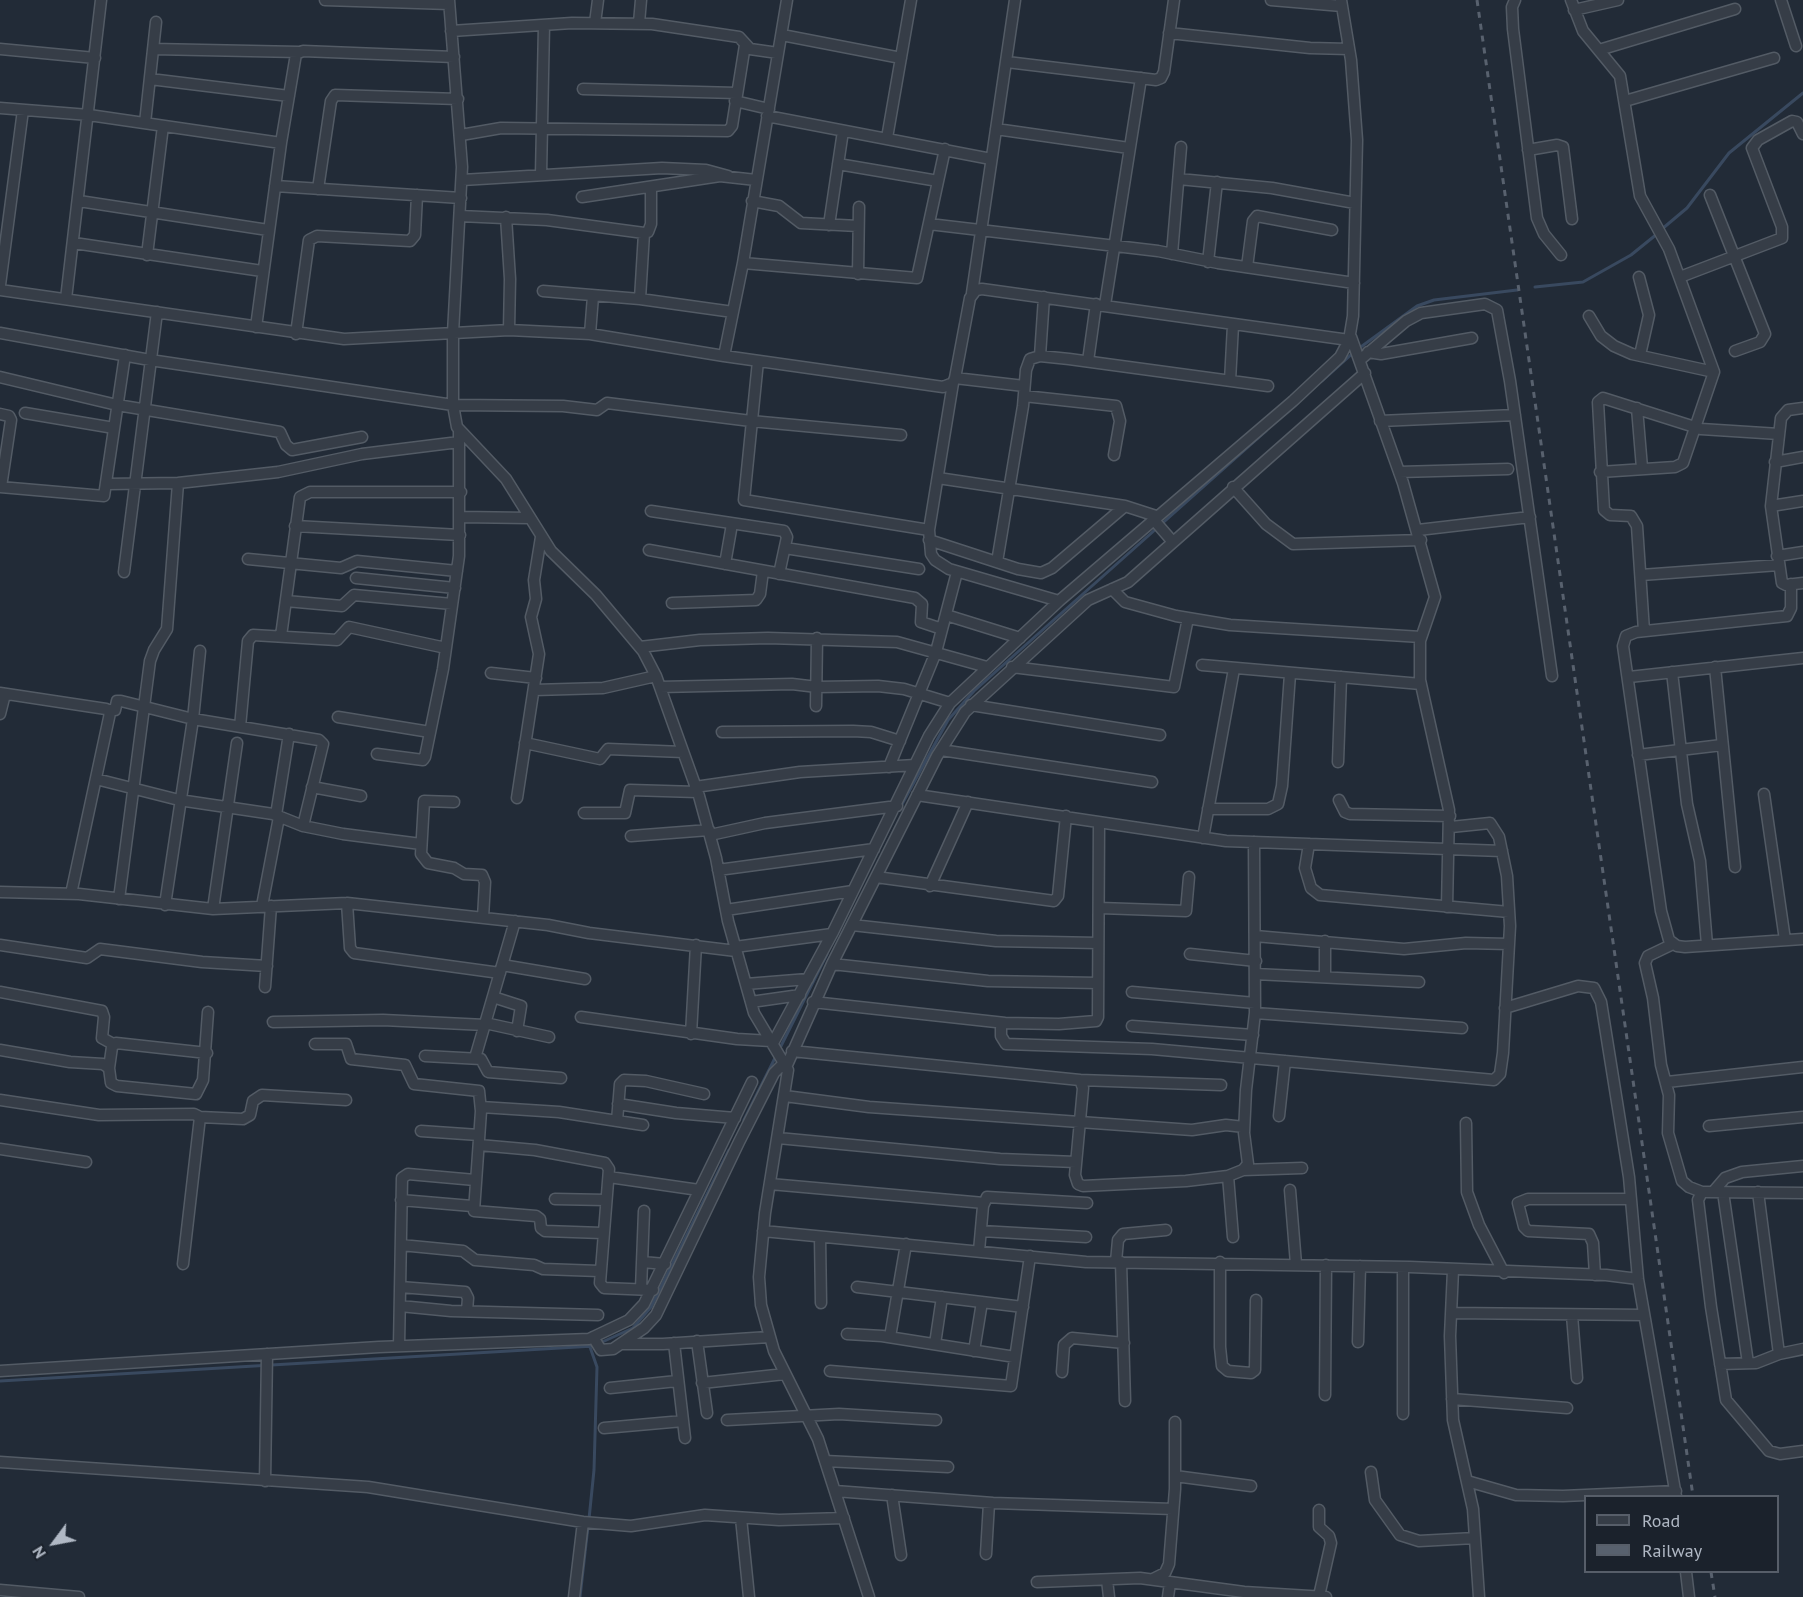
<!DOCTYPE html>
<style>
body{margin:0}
#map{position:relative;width:1803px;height:1597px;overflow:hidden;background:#222b37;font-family:"PT Sans",sans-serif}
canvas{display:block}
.legend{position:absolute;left:1584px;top:1495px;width:195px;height:78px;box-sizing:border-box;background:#1b222c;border:2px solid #575e69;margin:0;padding:8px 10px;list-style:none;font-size:18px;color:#b0b8c4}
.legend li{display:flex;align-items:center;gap:12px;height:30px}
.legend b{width:30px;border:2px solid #575e69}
.north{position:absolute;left:24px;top:1513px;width:60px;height:60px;-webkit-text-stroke:4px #1b222c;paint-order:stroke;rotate:238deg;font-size:16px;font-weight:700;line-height:24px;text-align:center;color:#b0b8c4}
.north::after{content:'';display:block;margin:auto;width:21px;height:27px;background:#b0b8c4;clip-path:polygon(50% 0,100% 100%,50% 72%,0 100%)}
</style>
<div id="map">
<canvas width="1803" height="1597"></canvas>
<ul class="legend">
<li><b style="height:8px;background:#363d47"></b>Road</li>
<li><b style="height:8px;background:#58616e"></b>Railway</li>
</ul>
<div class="north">N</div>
</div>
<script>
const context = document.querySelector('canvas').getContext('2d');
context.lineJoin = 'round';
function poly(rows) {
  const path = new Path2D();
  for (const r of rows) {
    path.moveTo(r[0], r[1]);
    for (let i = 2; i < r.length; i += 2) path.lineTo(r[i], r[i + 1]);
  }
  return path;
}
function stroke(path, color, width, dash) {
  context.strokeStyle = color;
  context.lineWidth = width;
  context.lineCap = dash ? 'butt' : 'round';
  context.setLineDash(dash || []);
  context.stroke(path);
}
stroke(poly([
 [1662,229,1687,208,1729,153,1803,93],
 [1535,287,1583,282,1631,255,1657,234],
 [1358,349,1417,306,1434,300,1517,290],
 [1322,381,1353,353],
 [901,806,948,720,974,691,1266,431],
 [779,1050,827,954],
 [744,1120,776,1056],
 [600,1343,633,1328,651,1307,729,1150],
 [0,1381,594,1346],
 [589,1519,594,1470,597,1367,590,1347],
 [580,1597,588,1526]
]), '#39495f', 3);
const minor = poly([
 [325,0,449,4],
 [449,0,462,167,453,333,453,405,457,427,506,479,551,551,596,595,643,651,656,676,699,796,716,858,728,921,754,1013,788,1070,765,1213,759,1277,761,1305,774,1351,818,1439,869,1597],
 [1271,0,1342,6],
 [1515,0,1512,7,1513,29,1537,218,1544,234,1561,255],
 [1571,0,1583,31,1620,76,1640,196,1669,249,1714,372,1683,463,1675,467,1600,472],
 [1781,0,1796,46],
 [1574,10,1618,0],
 [595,23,598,0],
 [639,23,641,0],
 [451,31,572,23,652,24,739,37,750,49,778,53],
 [1169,33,1310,48,1349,49],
 [782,35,901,58],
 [0,49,95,58],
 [153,49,299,52],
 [1599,50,1735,9],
 [1007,62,1156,80,1161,78,1164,72,1174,0],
 [150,79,289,96],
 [583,89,737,93],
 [735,101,769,109],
 [1625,101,1774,58],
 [0,108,89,115,281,143],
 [767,116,991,159],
 [145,123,156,22],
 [996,129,1129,148],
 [461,135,501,128,728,131,732,126,745,45],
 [887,138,911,0],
 [1528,150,1557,145,1563,147,1572,219],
 [838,164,938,181],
 [541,175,544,25],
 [1179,179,1272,188,1355,203],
 [462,180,662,168,706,170,728,176],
 [275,186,461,198],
 [318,189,331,101,335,95,458,99],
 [1710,195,1765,334,1760,342,1735,351],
 [582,197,720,176,756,180],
 [79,201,268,230],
 [752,201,779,206,801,223,858,226],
 [460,216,547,220,644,233,648,232,651,224,651,188],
 [506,217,510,279,509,330],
 [929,224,1158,251,1218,263,1354,283],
 [829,225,843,131],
 [74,243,262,271],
 [1172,254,1181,147],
 [147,255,163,126],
 [1208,262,1217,182],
 [743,263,917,278,945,149],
 [1247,267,1253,221,1257,216,1332,230],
 [858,274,859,207],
 [1639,277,1649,315,1640,355],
 [1680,277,1782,238,1782,227,1752,148,1758,140,1792,121,1797,122,1803,134],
 [0,285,23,110],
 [0,290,344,339,509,330,590,334,724,356,943,387,953,383,955,378,970,298,976,290,982,289,1349,340,1353,316,1357,140,1351,60,1341,0],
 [543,291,640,299,733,312],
 [972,293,1015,0],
 [66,299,101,0],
 [640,299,644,233],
 [1105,305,1141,78],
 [1589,316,1601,336,1614,346,1632,354,1714,372],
 [256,327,281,143,296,54,303,51,454,57],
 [0,333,150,360,453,405,563,406,597,410,607,403,751,421,901,435],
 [296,334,309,240,317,236,410,241,415,235,417,195],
 [590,334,593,296],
 [1351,337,1403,483,1435,597,1420,641,1420,680,1449,810,1447,907],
 [1368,352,1381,354,1472,338],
 [724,356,743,263,787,0],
 [1040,356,1044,297],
 [1361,359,1406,321,1421,313,1485,304,1497,310,1510,381,1552,676],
 [758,361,744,500,929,530],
 [1088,361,1096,304],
 [0,377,117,405,280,432,286,445,292,450,362,437],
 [955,378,1024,386],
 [1230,381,1233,325],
 [953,383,929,530,931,554,935,560,949,569,1059,601],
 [1024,396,1116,406,1120,421,1114,455],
 [1637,408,1642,468],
 [1803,408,1788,410,1781,418,1771,506,1782,583,1786,585,1803,583],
 [25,413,114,428],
 [0,414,9,416,11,420,1,487],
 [1380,421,1515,415],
 [1775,462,1803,457],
 [1399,472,1508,469],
 [938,478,1125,506,1156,516],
 [107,484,178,483,278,472,362,454,459,442],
 [0,487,104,496,125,355],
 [1233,487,1266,524,1293,544,1421,540],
 [1771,506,1803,501],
 [651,511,784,531,787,537,779,574],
 [461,517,529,518],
 [1153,519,1173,542],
 [295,526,460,535],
 [1418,530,1530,517],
 [929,540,1018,569,1041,573,1052,568,1125,506],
 [785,548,919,569],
 [649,550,915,598,922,604,921,622,942,629],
 [1777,556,1803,552],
 [248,559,341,568,357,561,457,571],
 [997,562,1023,406,1026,370,1030,359,1040,356,1069,359,1268,386],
 [725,564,732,524],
 [124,572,157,312],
 [1641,575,1779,565],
 [356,578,455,588],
 [1791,584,1791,608,1787,616,1636,632,1626,636,1623,646,1661,911,1669,940,1677,946,1685,947,1803,939],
 [1112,589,1125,602,1176,616,1230,625,1421,637],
 [286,601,342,606,354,595,452,604],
 [672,603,756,600,760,594,763,571],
 [946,615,1020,638],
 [1644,631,1637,526,1631,516,1610,515,1604,510,1598,402,1603,398,1701,429,1779,434],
 [281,636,300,497,310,492,461,492],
 [640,647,700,640,768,638,897,642,987,667],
 [1202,665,1421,684],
 [1012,667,1174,687,1188,618],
 [1715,667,1735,867],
 [1672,672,1687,804,1700,861,1707,945],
 [491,673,536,678],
 [1629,677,1803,658],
 [660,687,792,684,817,687,878,686,904,689,950,703],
 [534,690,603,688,656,676],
 [0,693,106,709,110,713,71,894],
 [971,705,1160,735],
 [816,706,817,638],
 [109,710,115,710,117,701,121,701,193,719,319,740,323,744,303,826],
 [0,714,5,694],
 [338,717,430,732],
 [240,727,248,641,253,635,337,640,349,627,446,648],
 [722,732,853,731,871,732,900,741],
 [525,743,600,759,608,749,683,752],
 [941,750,1152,782],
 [377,754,423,760,425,757,443,669,459,556,459,431],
 [1638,755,1722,745],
 [1338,762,1341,677],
 [889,767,936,652,957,572],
 [96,779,179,800,273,814,303,826,343,834,421,844],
 [312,787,361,796],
 [695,787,800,772,915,765],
 [1764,794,1785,940],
 [917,795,1226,841,1502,851],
 [517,798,539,654,531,617,536,599,534,580,541,537],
 [1339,800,1345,812,1350,814,1450,816],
 [454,802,424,801,421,854,428,863,454,868,464,874,482,875,485,882,483,918],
 [1208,809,1268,809,1278,804,1282,786,1290,674],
 [584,813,625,813,630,790,697,792],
 [276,815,289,734],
 [710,835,765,823,897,806],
 [631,836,709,830],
 [1203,838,1234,669],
 [1309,844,1305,868,1311,888,1320,895,1509,912],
 [718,870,874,849],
 [876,877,1054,901,1058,896,1066,816],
 [930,886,968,802],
 [0,892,79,894,213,909,347,903,548,925,589,933,736,951],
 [119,899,150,661,154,650,167,629,178,483],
 [347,903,350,948,354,953,500,973],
 [165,905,193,719,200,651],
 [262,906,279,817],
 [1100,908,1186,911,1189,877],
 [213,909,237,743],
 [726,910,853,891],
 [852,925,996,941,1098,943],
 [1255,936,1404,949,1466,943,1509,944],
 [1673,944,1648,956,1645,963,1653,998,1661,1065,1669,1095,1668,1133,1682,1181,1689,1187,1702,1192],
 [0,945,87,958,100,949,202,962,267,966],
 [735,947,832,934],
 [1190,954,1256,961],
 [832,964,988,981,1098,983],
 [502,965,585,979],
 [1255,974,1419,982],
 [1325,977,1325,941],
 [746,984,808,979],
 [265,987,271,906],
 [0,992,102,1011,104,1017,102,1038,113,1044],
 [1132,992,1255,1003],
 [493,997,521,1006,517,1031],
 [751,1002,800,995],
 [813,1002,1005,1023,1059,1024,1096,1021,1098,1017,1099,823],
 [1505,1008,1578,986,1594,988,1601,1002,1629,1177,1638,1279,1676,1496],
 [1255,1013,1462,1028],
 [581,1017,737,1039,771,1041],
 [273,1022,383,1020,485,1025],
 [485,1023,549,1037],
 [1001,1023,1001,1036,1006,1044,1152,1049,1494,1080,1500,1074,1503,1053,1510,926,1507,876,1499,837,1490,823,1451,827],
 [1132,1026,1253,1035],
 [691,1034,696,945],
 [773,1043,833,932,929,736,950,703,1059,601,1293,401,1340,357,1349,340],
 [315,1044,346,1044,351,1059,405,1065,414,1084,479,1091,481,1111,474,1211,536,1216,540,1219,541,1228,545,1231,602,1233],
 [0,1050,70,1062,103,1064,109,1068,111,1083,117,1086,196,1094,203,1080,208,1012],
 [792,1051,1080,1080,1083,1088,1075,1175,1078,1184,1083,1186,1186,1181,1228,1176,1243,1170,1248,1164,1244,1133,1246,1090,1255,1013,1254,842],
 [425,1056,481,1059,488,1072,561,1078],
 [475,1058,515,921],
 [787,1065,832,964,937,756,965,712,1088,600,1128,582,1365,373],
 [109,1068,112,1047,116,1043,207,1053],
 [1080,1080,1221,1085],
 [1667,1082,1803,1067],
 [785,1096,869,1107,1192,1130,1226,1125,1244,1127],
 [0,1100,99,1115,194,1114,200,1117,183,1264],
 [618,1104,676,1113,735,1118],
 [481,1107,559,1112,643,1125],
 [1279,1116,1285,1061],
 [200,1117,243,1119,250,1115,253,1101,262,1095,346,1100],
 [617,1121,620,1084,624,1080,646,1081,704,1094],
 [1466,1123,1467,1192,1479,1225,1504,1273],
 [1709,1126,1803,1117],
 [421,1131,479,1135],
 [778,1138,1000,1159,1076,1162],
 [479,1145,535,1150,605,1163,609,1169,600,1283,604,1288,653,1290],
 [0,1149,86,1162],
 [1243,1170,1302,1168],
 [1228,1176,1233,1237],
 [609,1177,699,1190],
 [770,1184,984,1203],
 [1290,1190,1296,1264],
 [1713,1192,1725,1178,1742,1172,1803,1166],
 [1723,1192,1748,1363],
 [1758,1192,1779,1354],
 [1803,1193,1707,1192,1702,1192,1698,1200,1711,1307,1726,1400,1769,1451,1780,1454,1803,1451],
 [555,1199,606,1200],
 [401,1200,472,1206],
 [763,1231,1086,1262,1410,1267,1606,1275,1638,1279],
 [981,1231,1086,1237],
 [820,1237,821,1303],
 [401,1245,463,1251,475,1260,534,1265,543,1269,599,1271],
 [979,1251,983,1206,987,1197,1087,1203],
 [642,1262,665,1264],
 [1116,1262,1118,1240,1123,1234,1166,1230],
 [1121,1262,1125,1401],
 [1220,1262,1220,1347,1222,1366,1228,1371,1251,1373,1255,1370,1256,1300],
 [1403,1267,1403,1414],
 [1453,1270,1450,1336,1453,1420,1473,1509,1479,1597],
 [1595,1275,1593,1243,1589,1234,1528,1231,1524,1227,1518,1203,1528,1199,1629,1199],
 [400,1287,465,1292,468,1298,467,1311],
 [857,1287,1023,1307],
 [641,1289,644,1211],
 [400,1306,451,1311,598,1315],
 [1451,1313,1644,1315],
 [1572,1315,1577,1378],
 [847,1334,882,1336,1015,1357],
 [593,1337,601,1350,613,1349,644,1328,656,1315,739,1142,774,1073,785,1062],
 [890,1337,906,1244],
 [697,1341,707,1413],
 [1358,1342,1360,1266],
 [674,1343,685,1438],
 [622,1344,663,1344,769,1337],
 [935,1344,942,1297],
 [399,1346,402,1178,408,1174,475,1180],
 [974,1351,982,1302],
 [1720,1364,1756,1363,1779,1354,1803,1349],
 [0,1371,379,1347,589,1339,629,1320,644,1304,752,1082],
 [830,1371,1011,1386,1030,1256],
 [1062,1372,1064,1345,1072,1338,1124,1343],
 [702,1383,785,1374],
 [610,1388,677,1381],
 [1325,1395,1326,1265],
 [1452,1399,1567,1408],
 [727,1420,839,1414,936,1420],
 [604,1428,683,1421],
 [825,1461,948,1467],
 [0,1462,368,1487,583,1522,631,1526,705,1515,779,1520,844,1518],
 [1371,1472,1375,1500,1400,1535,1419,1541,1475,1538],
 [1175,1476,1251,1486],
 [265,1481,267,1354],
 [1467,1481,1516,1495,1563,1496,1676,1491],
 [835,1491,993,1503,1173,1509],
 [892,1495,901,1555],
 [741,1518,749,1597],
 [986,1554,989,1503],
 [1686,1572,1689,1597],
 [1153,1579,1165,1573,1169,1564,1175,1489,1175,1422],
 [1107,1580,1109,1597],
 [1037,1582,1140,1578,1244,1592,1326,1597],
 [0,1590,79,1597],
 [1319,1596,1331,1543,1329,1536,1319,1527,1319,1510],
 [574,1597,583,1522],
 [1168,1597,1170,1583]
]);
stroke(minor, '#535b65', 13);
stroke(minor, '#363d47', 10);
stroke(poly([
 [1477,0,1693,1496],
 [1711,1572,1715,1597]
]), '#58616e', 3, [6, 6]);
</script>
